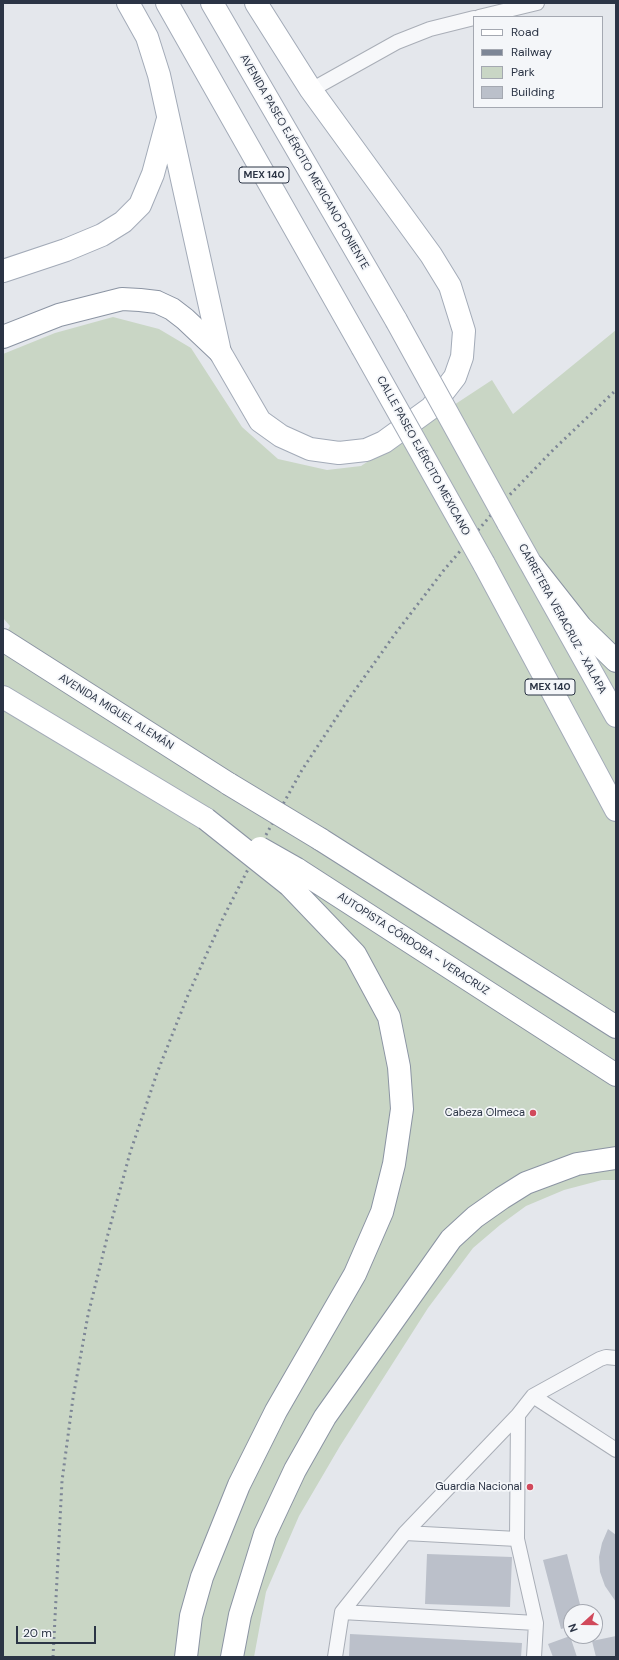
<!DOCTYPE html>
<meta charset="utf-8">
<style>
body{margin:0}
#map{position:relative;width:619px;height:1660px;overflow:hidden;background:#e4e7ec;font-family:"DM Sans",sans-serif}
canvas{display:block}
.frame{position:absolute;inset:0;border:4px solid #2b3445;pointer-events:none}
.legend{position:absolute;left:473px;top:16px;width:130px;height:92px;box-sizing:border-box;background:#f4f6f9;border:1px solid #a4a8b1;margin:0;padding:5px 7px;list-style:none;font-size:12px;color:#2b3445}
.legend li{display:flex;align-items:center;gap:8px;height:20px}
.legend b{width:20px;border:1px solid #a4a8b1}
.north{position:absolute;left:563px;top:1604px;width:40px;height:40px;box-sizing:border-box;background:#f4f6f9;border:1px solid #a4a8b1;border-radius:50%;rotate:249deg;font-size:11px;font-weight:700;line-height:16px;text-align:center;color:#2b3445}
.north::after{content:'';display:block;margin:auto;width:14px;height:18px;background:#d1495b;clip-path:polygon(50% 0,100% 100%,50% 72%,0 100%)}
.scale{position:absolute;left:16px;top:1626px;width:80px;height:18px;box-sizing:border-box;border:2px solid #2b3445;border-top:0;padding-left:5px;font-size:12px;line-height:14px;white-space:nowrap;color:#2b3445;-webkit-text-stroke:3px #f4f6f9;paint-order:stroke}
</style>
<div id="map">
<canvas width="619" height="1660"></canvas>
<div class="frame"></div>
<ul class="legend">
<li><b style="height:5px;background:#fff"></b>Road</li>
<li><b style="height:5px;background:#7d8696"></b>Railway</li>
<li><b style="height:11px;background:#c9d6c5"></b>Park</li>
<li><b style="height:11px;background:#bbc0ca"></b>Building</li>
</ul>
<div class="north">N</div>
<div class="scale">20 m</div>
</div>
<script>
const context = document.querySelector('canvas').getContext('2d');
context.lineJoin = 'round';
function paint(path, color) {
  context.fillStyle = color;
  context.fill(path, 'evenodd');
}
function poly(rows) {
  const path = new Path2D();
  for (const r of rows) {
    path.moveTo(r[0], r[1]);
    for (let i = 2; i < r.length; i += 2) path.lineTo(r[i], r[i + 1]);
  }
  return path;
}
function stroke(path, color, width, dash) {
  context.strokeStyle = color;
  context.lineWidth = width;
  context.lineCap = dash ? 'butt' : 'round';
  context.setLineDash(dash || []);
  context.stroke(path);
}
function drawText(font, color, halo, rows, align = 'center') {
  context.font = font + ' "DM Sans",sans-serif';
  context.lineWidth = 3.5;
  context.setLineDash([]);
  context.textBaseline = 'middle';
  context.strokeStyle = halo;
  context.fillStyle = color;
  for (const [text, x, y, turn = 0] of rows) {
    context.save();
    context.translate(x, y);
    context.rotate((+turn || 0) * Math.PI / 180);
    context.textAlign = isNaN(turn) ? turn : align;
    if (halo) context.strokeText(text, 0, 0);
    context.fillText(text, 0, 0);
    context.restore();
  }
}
paint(poly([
 [113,317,159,329,191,348,242,427,278,459,327,470,361,466,492,380,513,414,616,330,616,1180,602,1180,564,1190,526,1206,500,1225,473,1248,428,1308,340,1446,299,1516,266,1592,254,1657,3,1657,3,639,10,626,3,618,3,354,55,333]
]), '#c9d6c5');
paint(poly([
 [608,1529,616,1535,616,1602,605,1586,600,1572,599,1557,602,1543],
 [427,1554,512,1557,510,1607,425,1604],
 [567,1554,582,1612,571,1612,571,1626,561,1629,543,1560],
 [350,1634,522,1643,521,1657,349,1657],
 [570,1636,577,1657,553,1657,548,1644],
 [616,1636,616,1657,596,1657,592,1641]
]), '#bbc0ca');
const lane = poly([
 [479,17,537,3],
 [311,90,397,42,430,29,474,18],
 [533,1396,616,1450],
 [518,1415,517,1539,536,1623,534,1657],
 [405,1533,517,1539],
 [342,1612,536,1623],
 [335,1657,342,1612,405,1533,518,1415,533,1396,600,1359,606,1357,616,1358]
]);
const primary = poly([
 [128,3,147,37,159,75,220,352,260,421,281,436,310,449,339,453,366,450,384,442,431,408,455,377,462,357,464,331,450,286,431,255,311,90,256,3],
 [167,3,362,347],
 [212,3,396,320],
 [3,271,66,250,102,235,123,222,140,205,153,174,167,122],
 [508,523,616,716],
 [484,564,616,810],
 [3,697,206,819]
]);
const highway = poly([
 [3,337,59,315,122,299,140,300,157,302,172,309,185,319,220,352],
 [533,566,581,627,616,661],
 [3,640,229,784],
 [320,839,616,1027],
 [297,869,616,1075],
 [186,1657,191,1616,202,1577,239,1485,276,1411,355,1274,382,1212,394,1164,402,1109,399,1067,389,1017,355,954,289,885],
 [232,1657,240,1615,265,1534,295,1470,325,1417,451,1239,475,1217,502,1198,526,1183,577,1164,616,1158]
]);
stroke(lane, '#a9aeb7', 16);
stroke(primary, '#a3abb8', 24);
stroke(highway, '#8b94a3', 24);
stroke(lane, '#f7f8fa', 14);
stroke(primary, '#fff', 22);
stroke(highway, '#fff', 22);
stroke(poly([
 [53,1657,62,1481,73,1398,88,1315,108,1234,130,1153,157,1073,188,995,223,918,261,844,302,770,348,700,395,634,444,570,497,508,553,450,616,390]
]), '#7d8696', 3, [2, 4]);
const primaryBridge = poly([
 [396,320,508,523],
 [362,347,484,564]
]);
const highwayBridge = poly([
 [229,784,320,839],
 [206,819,289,885],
 [260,848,297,869]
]);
stroke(primaryBridge, '#a3abb8', 24, []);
stroke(highwayBridge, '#8b94a3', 24, []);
stroke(primaryBridge, '#fff', 22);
stroke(highwayBridge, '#fff', 22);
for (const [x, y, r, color] of [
 [533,1113,4,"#d1495b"],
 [530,1487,4,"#d1495b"]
]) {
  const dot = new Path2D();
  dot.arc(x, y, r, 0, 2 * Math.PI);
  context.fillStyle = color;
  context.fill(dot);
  stroke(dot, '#f4f6f9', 1.5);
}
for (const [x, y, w] of [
 [264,175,50],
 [550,687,50]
]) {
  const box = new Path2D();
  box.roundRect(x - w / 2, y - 8, w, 16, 3);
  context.fillStyle = '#f4f6f9';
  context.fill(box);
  stroke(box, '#2b3445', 1);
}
drawText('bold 10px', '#2b3445', null, [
 ["MEX 140",264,175],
 ["MEX 140",550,687]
]);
drawText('11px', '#2b3445', '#f4f6f9', [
 ["AVENIDA PASEO EJÉRCITO MEXICANO PONIENTE",304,162,60],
 ["CALLE PASEO EJÉRCITO MEXICANO",423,456,61],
 ["CARRETERA VERACRUZ - XALAPA",562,619,61],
 ["AVENIDA MIGUEL ALEMÁN",116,712,32],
 ["AUTOPISTA CÓRDOBA - VERACRUZ",413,944,33]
]);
drawText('11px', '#2b3445', '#f4f6f9', [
 ["Cabeza Olmeca",525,1113],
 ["Guardia Nacional",522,1487]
], 'right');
</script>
